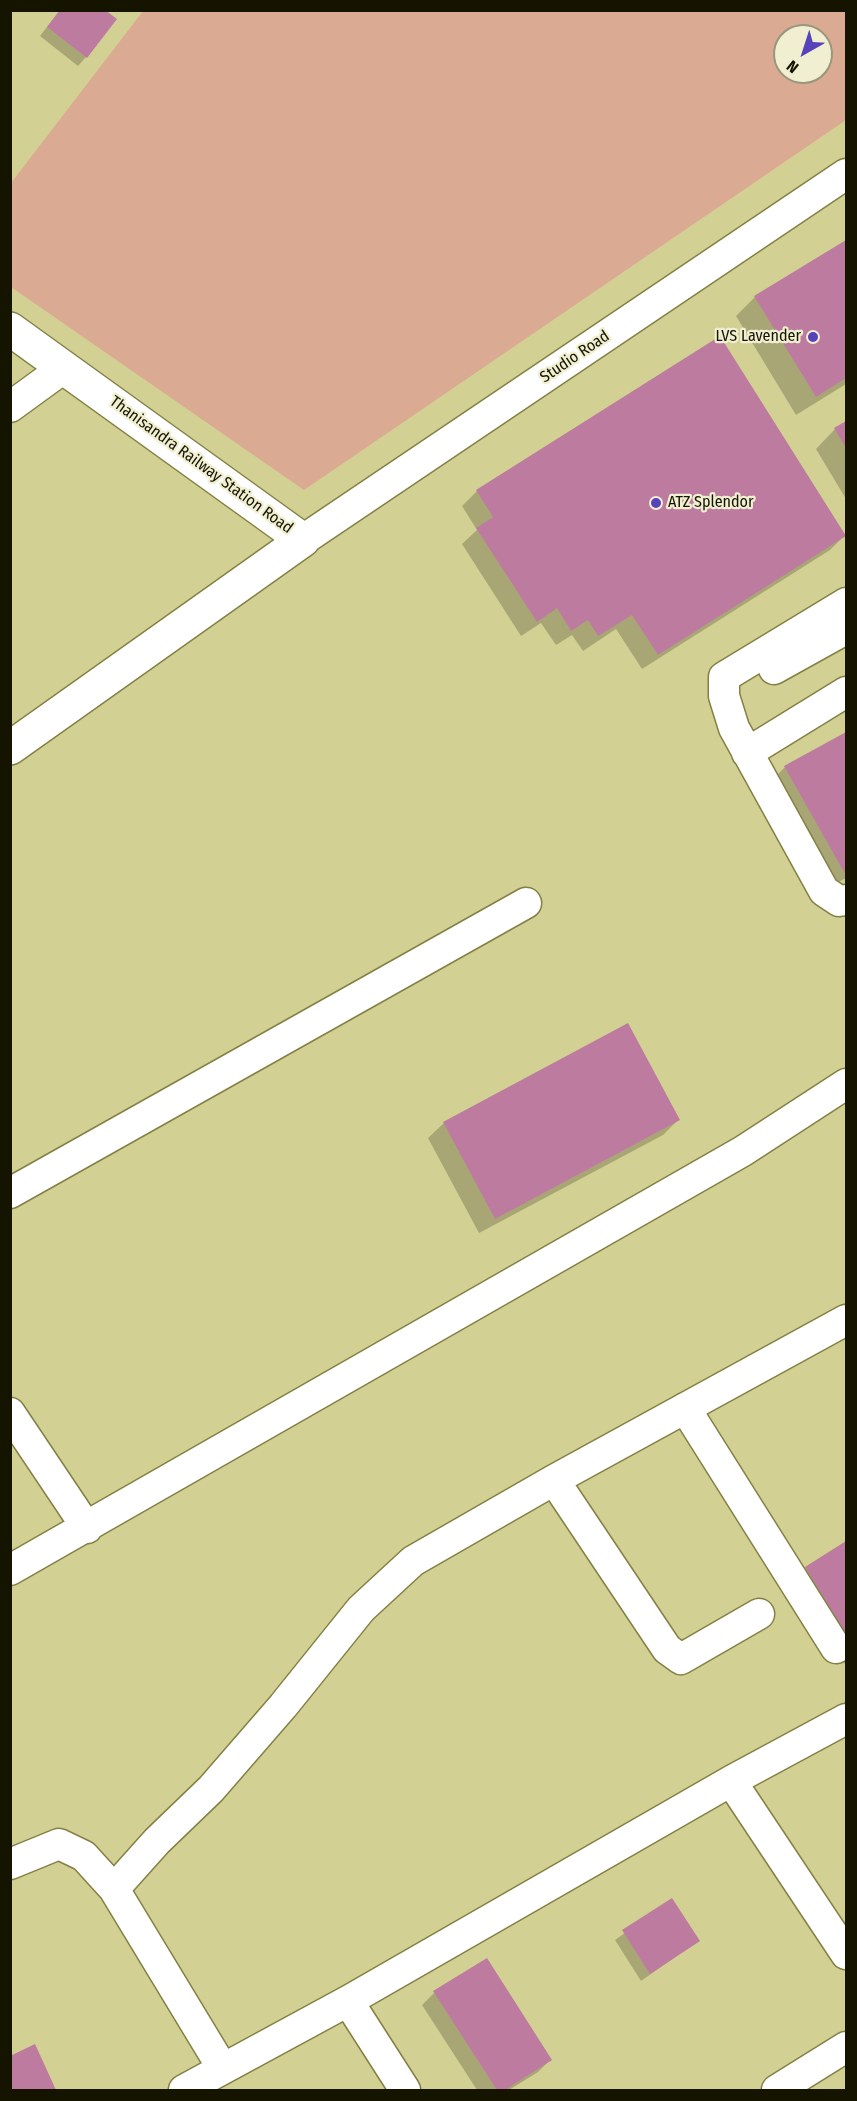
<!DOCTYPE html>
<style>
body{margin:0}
#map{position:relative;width:857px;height:2101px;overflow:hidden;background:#d3d093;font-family:"Fira Sans Condensed",sans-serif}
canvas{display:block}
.frame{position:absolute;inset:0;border:12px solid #151400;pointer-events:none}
.north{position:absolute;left:773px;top:24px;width:60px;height:60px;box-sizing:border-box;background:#f0efd1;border:2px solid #98977d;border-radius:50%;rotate:219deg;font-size:16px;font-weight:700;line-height:24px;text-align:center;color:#151400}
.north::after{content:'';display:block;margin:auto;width:21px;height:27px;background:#5842ba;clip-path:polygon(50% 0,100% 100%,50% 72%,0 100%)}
</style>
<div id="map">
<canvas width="857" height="2101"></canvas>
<div class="frame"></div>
<div class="north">N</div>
</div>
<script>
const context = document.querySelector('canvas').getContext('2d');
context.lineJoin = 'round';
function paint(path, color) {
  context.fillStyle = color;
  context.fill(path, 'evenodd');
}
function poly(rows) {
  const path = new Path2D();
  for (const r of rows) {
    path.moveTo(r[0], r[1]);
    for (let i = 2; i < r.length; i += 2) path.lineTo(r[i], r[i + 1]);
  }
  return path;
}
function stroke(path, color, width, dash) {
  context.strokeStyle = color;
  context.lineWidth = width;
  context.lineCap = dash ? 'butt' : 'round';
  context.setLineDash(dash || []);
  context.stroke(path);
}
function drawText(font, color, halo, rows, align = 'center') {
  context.font = font + ' "Fira Sans Condensed",sans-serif';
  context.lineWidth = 4.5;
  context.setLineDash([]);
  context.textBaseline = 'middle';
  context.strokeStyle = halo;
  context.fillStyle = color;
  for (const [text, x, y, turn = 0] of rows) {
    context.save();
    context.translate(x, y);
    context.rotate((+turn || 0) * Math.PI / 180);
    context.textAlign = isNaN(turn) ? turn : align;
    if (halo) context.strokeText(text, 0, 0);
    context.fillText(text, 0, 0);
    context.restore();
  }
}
paint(poly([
 [143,11,846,11,846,120,304,490,11,287,11,183],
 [785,36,821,36,821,72,785,72]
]), '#dbaa93');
paint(poly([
 [60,10,103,10,86,57,78,66,40,36],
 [846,242,846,384,796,415,736,316,755,297],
 [846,422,846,499,816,449,835,429],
 [477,491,845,535,830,550,642,669,616,629,583,651,572,635,556,645,541,623,521,636,462,544,477,530,462,506],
 [846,733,846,878,824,890,766,786,785,767],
 [678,1120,663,1135,479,1233,428,1138,444,1123],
 [846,1543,846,1666,794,1580,806,1568],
 [672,1900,698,1941,641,1981,615,1940],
 [486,1960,550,2060,538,2072,509,2090,477,2090,422,2005,434,1993],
 [34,2046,54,2090,10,2090,10,2057]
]), '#0003');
paint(poly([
 [60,10,105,10,117,19,87,58,47,27],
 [846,240,846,378,816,397,754,296],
 [720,336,846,536,658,655,632,615,598,636,588,620,571,631,557,608,537,622,476,528,493,517,476,490],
 [846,421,846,448,834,428],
 [846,732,846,870,844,872,784,766],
 [628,1023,680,1120,495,1219,443,1122],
 [846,1541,846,1634,805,1567],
 [672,1898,700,1941,650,1974,622,1930],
 [487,1958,552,2060,505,2090,497,2090,433,1991],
 [35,2044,56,2090,10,2090,10,2056]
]), '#bd7ba0');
const street = poly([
 [10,407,65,367],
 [303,540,846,174],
 [846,603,724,677,724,696,734,728,824,891,839,901,846,900],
 [774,669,846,629],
 [747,753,846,692],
 [10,1193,526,903],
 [685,1408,836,1648],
 [10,1413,87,1528],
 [554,1480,667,1649,681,1659,759,1614],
 [10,1570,743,1151,846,1084],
 [731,1781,846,1954],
 [10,1864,59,1844,84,1856,114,1889,223,2069],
 [114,1889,157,1841,211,1789,283,1706,361,1609,413,1561,554,1480,846,1320],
 [348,2001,405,2090],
 [184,2090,348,2001,731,1781,846,1719],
 [777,2090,846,2047]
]);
const secondary = poly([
 [10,329,303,540,10,748]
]);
stroke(street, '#838045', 33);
stroke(secondary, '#838045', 36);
stroke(street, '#fff', 30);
stroke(secondary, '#fff', 33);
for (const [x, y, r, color] of [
 [813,337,6,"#5842ba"],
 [656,503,6,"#5842ba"]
]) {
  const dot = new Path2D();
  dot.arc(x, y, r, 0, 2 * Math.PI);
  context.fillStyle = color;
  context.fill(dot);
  stroke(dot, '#f0efd1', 2);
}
drawText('16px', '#151400', '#f0efd1', [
 ["LVS Lavender",801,337],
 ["ATZ Splendor",668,503,"left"]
], 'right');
drawText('16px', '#151400', '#f0efd1', [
 ["Studio Road",575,357,-34],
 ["Thanisandra Railway Station Road",201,465,36]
]);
</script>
